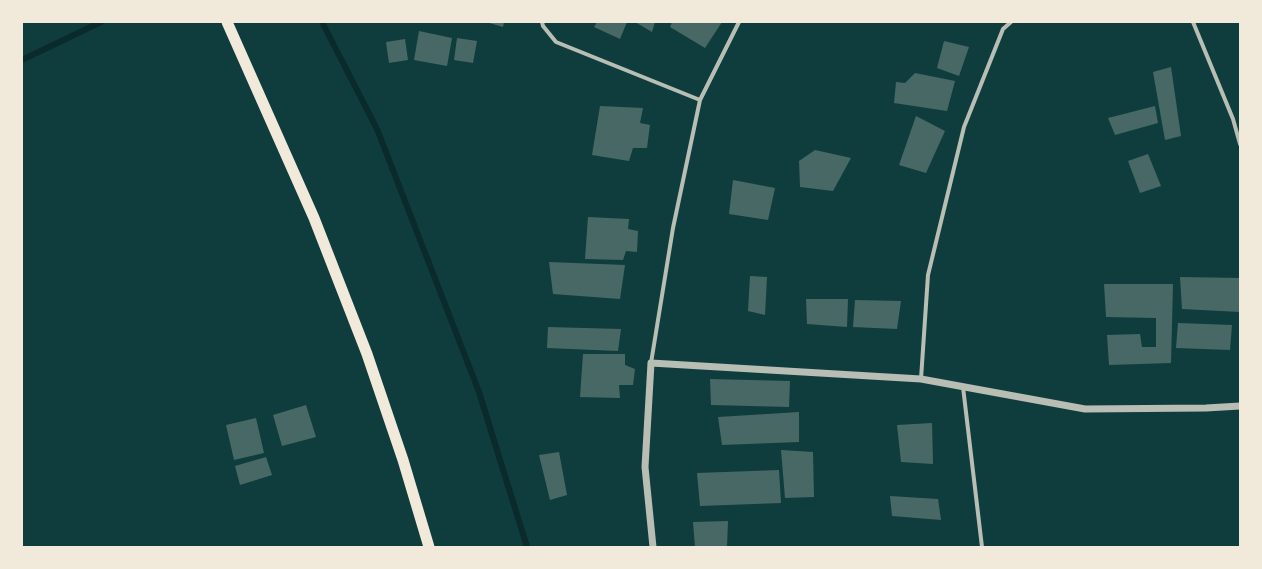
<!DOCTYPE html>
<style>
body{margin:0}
#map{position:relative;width:1262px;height:569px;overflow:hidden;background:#0f3d3e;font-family:"Source Sans 3",sans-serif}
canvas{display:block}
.frame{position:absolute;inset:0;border:23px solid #f1e9da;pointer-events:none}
</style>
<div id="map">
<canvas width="1262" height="569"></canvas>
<div class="frame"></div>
</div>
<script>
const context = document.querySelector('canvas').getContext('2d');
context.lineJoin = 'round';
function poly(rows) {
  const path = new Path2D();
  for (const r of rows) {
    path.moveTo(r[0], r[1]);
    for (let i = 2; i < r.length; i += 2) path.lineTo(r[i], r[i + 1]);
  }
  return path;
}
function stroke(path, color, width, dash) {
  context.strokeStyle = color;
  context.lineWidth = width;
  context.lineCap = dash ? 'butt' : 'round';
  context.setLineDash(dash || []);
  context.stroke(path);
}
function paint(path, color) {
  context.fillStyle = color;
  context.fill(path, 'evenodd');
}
stroke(poly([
 [322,22,377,129,479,392,527,547],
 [22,60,101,22]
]), '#0a2a2b', 6);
paint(poly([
 [486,22,504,22,503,27],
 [597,22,627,22,620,39,594,27],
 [635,22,655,22,652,32],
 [672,22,722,22,705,48,670,27],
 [419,31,452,38,447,66,414,60],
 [457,38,477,41,473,63,454,60],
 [405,39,408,60,389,63,386,42],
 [944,41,969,47,959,76,937,68],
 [1171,67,1181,136,1165,140,1153,72],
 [915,73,955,81,947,111,894,103,896,82,905,83],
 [600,106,643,108,640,123,650,125,647,148,633,148,629,161,592,155],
 [1155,106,1158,123,1115,135,1108,118],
 [916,116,945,131,926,173,899,165],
 [815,150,851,158,833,191,800,187,799,161],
 [1148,154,1161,186,1140,193,1128,161],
 [733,180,775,188,768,220,729,214],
 [588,217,629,219,628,229,638,231,637,252,626,251,623,260,585,259],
 [549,262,625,265,620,299,553,294],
 [750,276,767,277,765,315,748,311],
 [1180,277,1240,278,1240,312,1182,309],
 [1104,284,1173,284,1171,363,1109,365,1107,335,1140,334,1142,347,1156,347,1156,318,1106,317],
 [806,299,848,299,847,327,807,324],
 [855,300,901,301,897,329,853,327],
 [1178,323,1232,325,1230,350,1176,348],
 [548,327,621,329,618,351,547,348],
 [583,354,625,354,625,365,635,369,633,385,619,385,620,398,580,397],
 [710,379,790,381,789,407,711,405],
 [306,405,316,437,282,446,273,415],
 [799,412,799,442,722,445,718,417],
 [256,418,264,453,234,460,226,425],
 [932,423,933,464,901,462,897,425],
 [781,450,813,452,814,497,785,498],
 [559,452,567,495,550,500,539,455],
 [266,457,272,475,240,485,235,466],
 [779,470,781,503,700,506,697,473],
 [890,496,938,499,941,520,892,516],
 [728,521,727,547,695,547,693,522]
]), '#486865');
stroke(poly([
 [542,22,543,26,556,42,700,100],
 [1193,22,1233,119,1240,144],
 [651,363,673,228,700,100,739,22],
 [921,379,928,275,964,127,1003,29,1011,22],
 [963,387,982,547]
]), '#b8beb3', 4);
stroke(poly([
 [653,547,645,467,651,363,921,379,1085,409,1206,408,1240,406]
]), '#b8beb3', 7);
stroke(poly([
 [227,22,314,218,367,354,403,460,429,547]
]), '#f1e9da', 11);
</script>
